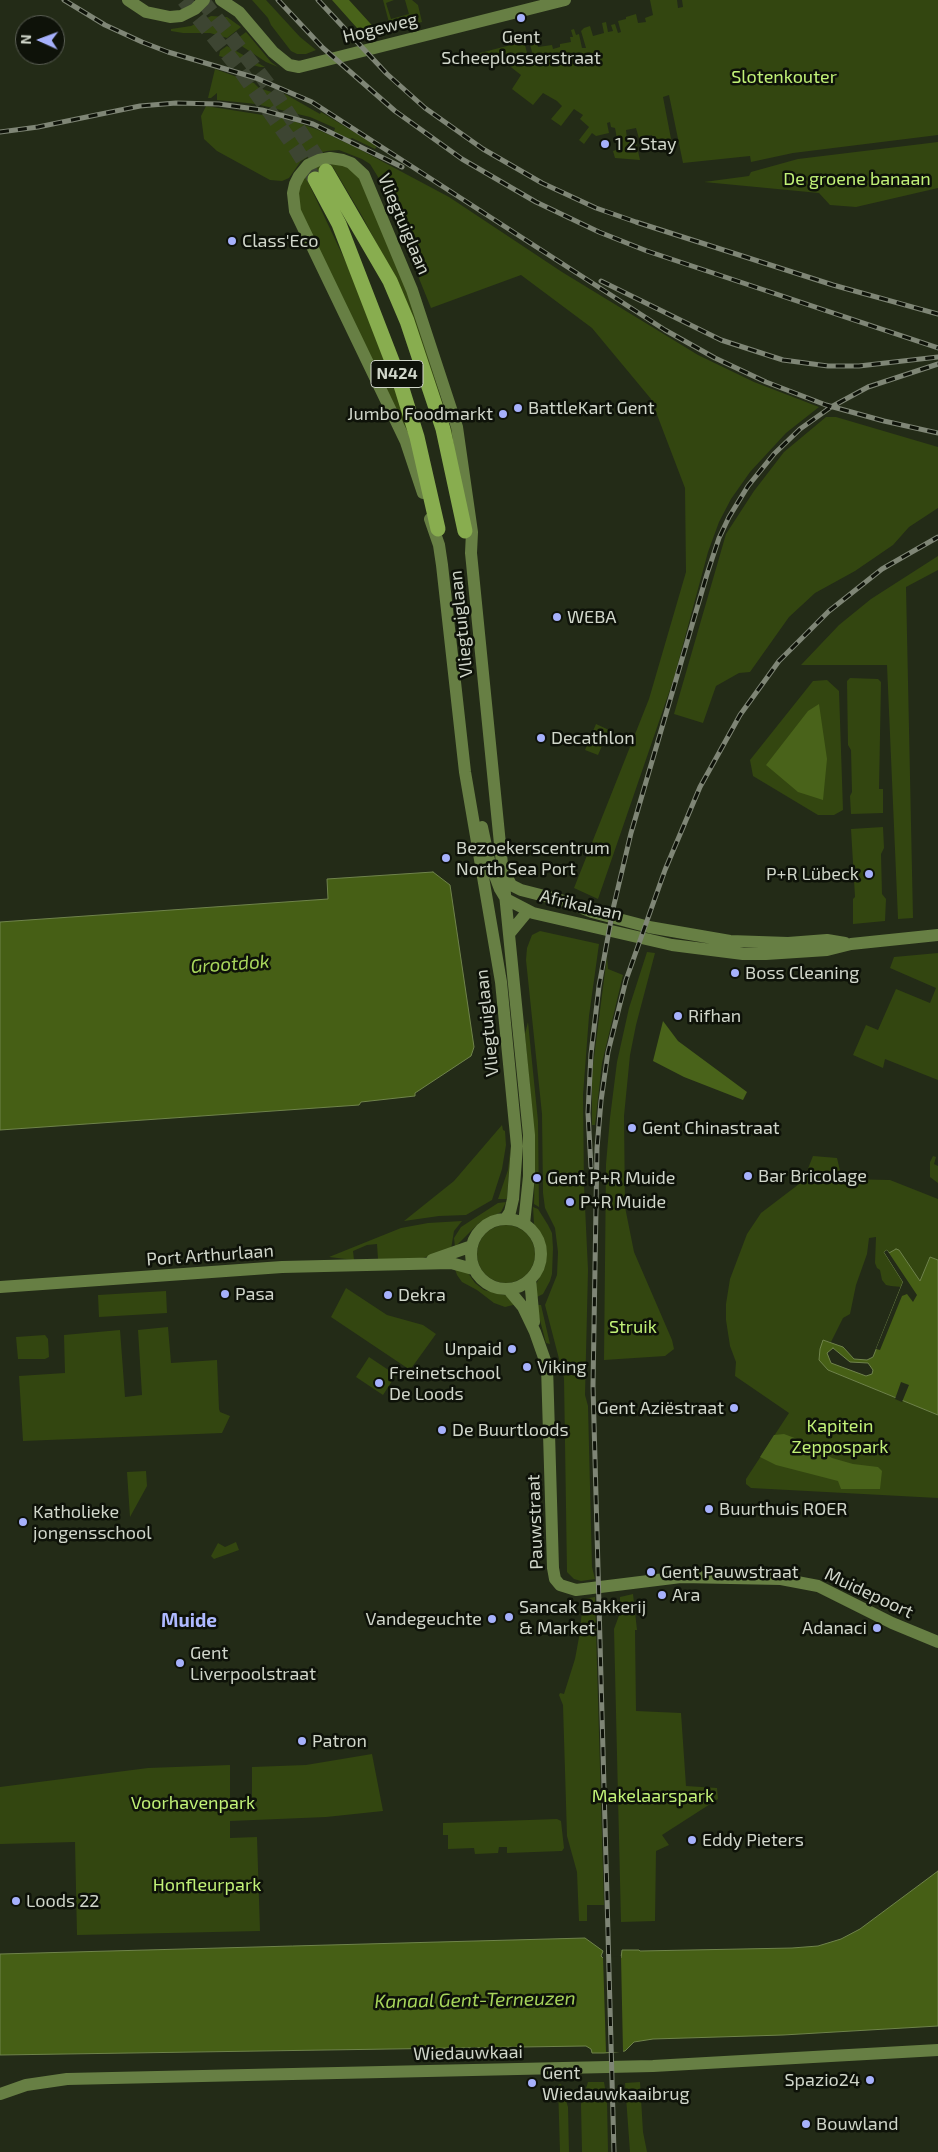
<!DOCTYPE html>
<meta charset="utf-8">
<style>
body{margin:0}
#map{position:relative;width:938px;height:2152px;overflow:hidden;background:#232b17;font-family:"Exo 2",sans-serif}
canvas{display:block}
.north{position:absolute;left:15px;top:15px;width:50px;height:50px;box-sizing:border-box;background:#0e1209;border:1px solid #5c6056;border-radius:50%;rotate:272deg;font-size:14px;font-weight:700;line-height:20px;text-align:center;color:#d0d6ca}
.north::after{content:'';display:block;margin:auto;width:18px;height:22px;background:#a6b1fc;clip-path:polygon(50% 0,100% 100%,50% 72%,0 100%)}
</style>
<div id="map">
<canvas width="938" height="2152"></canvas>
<div class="north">N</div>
</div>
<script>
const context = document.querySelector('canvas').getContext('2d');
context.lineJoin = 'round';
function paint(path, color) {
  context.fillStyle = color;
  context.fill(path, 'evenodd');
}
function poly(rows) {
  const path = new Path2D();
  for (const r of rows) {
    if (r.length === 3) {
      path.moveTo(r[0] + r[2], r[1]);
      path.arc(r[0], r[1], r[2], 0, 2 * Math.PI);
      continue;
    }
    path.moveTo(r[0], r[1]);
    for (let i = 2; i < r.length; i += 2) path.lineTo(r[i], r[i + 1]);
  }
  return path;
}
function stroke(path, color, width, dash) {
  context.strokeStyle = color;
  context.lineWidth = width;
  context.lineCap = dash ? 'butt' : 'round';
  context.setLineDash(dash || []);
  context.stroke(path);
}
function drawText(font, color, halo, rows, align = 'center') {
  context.font = font + ' "Exo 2",sans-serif';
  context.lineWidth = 5;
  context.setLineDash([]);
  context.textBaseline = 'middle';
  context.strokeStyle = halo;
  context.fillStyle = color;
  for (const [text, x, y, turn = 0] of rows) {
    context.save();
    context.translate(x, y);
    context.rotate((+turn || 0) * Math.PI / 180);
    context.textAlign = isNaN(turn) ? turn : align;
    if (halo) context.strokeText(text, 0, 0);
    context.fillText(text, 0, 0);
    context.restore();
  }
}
paint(poly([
 [252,0,266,0,300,37,316,50,306,54,297,54,291,51,271,25,268,18],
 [383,0,394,0,386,3,391,19,409,14,405,0,412,0,418,5,422,22,391,30],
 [650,0,677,0,678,8,683,7,682,0,938,0,938,135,793,153,751,162,750,156,683,163,669,95,663,97,672,144,659,147,659,141,657,139,653,139,652,135,645,136,646,142,643,143,640,142,636,128,626,130,627,139,635,137,640,160,615,158,613,151,619,149,615,128,611,127,610,122,607,123,609,133,596,136,592,133,584,144,579,140,589,127,580,119,583,115,574,109,561,126,551,119,562,106,557,101,543,93,533,105,512,89,521,75,498,57,481,61,480,53,522,42,523,45,525,45,527,53,532,52,529,41,537,39,538,47,552,45,553,49,560,47,560,44,571,42,570,37,573,37,571,30,574,29,576,35,579,34,582,48,586,48,581,31,584,28,590,26,593,36,604,33,602,23,606,22,608,32,613,31,611,25,615,24,618,33,621,32,618,21,626,19,626,17,636,14,638,23,646,22,645,18,653,15],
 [211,16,227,17,241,27,227,38,210,33,183,33,171,31,171,29,191,26],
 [246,32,271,62,278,67,266,62,234,41],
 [227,46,265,67,260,67,219,56,220,51],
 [215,69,254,83,259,88,281,95,285,94,320,114,321,112,377,146,375,149,352,138,350,139,334,132,335,128,310,117,256,104,217,100,217,93,211,98,208,98],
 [206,106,288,119,321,131,357,148,449,197,562,272,698,355,754,382,819,407,786,433,750,472,731,499,719,522,708,552,674,678,598,899,574,888,649,699,686,572,685,488,651,399,592,328,521,275,431,308,391,209,378,177,370,164,362,159,339,150,327,151,311,155,301,161,289,178,282,181,270,180,217,151,204,139,201,116],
 [938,142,938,188,856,207,830,205,819,193,704,182,749,176,751,172,798,159],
 [336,162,357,173,405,284,452,433,461,482,396,280,362,216,333,167,308,182,350,271,392,380,418,457,297,209,299,181,307,171,324,163],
 [826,417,836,417,938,447,938,508,909,527,893,545,855,571,815,593,789,617,750,672,739,673,716,686,703,723,674,714,726,534,754,491,784,452],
 [938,556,938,570,906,587,913,918,898,919,887,665,801,665,839,625,871,599],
 [850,678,878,679,881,682,879,789,883,789,883,813,851,814,850,796,852,792,851,750,848,745,847,681],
 [827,680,839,691,843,810,834,815,818,815,753,776,750,760,813,681],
 [596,724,609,730,598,755,585,750],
 [883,827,884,848,881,854,882,894,886,899,885,921,853,924,853,899,855,897,851,829],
 [540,931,599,944,589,1016,583,1095,584,1185,588,1270,585,1395,588,1406,592,1567,595,1579,581,1581,574,1579,567,1572,564,1378,545,1305,557,1275,558,1252,555,1228,545,1208,543,1193,542,1114,526,960,527,948,532,935],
 [647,952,655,953,636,1025,630,1055,624,1116,625,1207,634,1252,672,1340,674,1349,665,1356,604,1360,606,1164,610,1118,617,1062,629,1008],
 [938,953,938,1080,885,1059,883,1068,853,1055,866,1025,878,1030,896,989,930,1003,936,988,890,968,894,957],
 [607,956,608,969,623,975,602,1063,595,1125,592,1125,592,1073],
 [528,1022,538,1121,539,1207,534,1204,535,1146,525,1034],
 [502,1125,503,1130,505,1131,506,1145,502,1169,492,1200,466,1215,439,1216,404,1221,454,1181],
 [511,1144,507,1199,498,1199,508,1170],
 [813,1156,837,1158,842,1179,890,1180,938,1199,938,1260,930,1257,920,1281,899,1250,896,1249,889,1254,884,1252,903,1282,902,1287,891,1286,886,1285,882,1280,880,1270,877,1268,875,1263,876,1237,869,1238,867,1254,856,1285,850,1314,843,1318,831,1342,823,1340,828,1370,938,1415,938,1498,751,1488,746,1484,746,1479,789,1413,735,1376,736,1362,730,1346,726,1320,726,1304,730,1279,747,1234,761,1213,803,1181],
 [933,1156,936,1157,934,1164,938,1166,938,1183,930,1177,930,1162],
 [506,1202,501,1212,479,1223,455,1247,454,1238,461,1227,498,1203],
 [533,1207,538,1209,548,1225,552,1233,553,1248,552,1274,550,1281,543,1294,535,1298,536,1284,545,1266,546,1250,542,1236,534,1224],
 [462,1221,454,1231,451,1249,420,1259,378,1259,377,1244,367,1245,353,1251,354,1260,329,1257,401,1228,428,1223],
 [506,1254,29],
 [455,1269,468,1273,475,1283,484,1290,508,1296,517,1304,505,1307,494,1303,477,1290,462,1282,457,1275],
 [346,1288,387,1315,423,1325,436,1334,410,1370,434,1386,331,1317],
 [166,1291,167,1313,99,1317,98,1295],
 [536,1305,541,1305,550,1344,546,1343],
 [168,1327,171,1363,217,1360,219,1409,220,1412,230,1416,222,1433,23,1441,19,1376,65,1373,64,1335,120,1330,125,1397,142,1395,138,1330],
 [45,1335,48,1339,49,1357,45,1359,18,1359,16,1337],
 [369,1357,396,1375,383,1395,356,1377],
 [146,1471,147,1486,130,1517,127,1472],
 [236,1542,239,1550,214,1559,211,1556,218,1543,225,1547],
 [633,1594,637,1630,635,1630,636,1711,681,1713,686,1786,717,1788,718,1799,662,1835,669,1845,656,1851,655,1921,621,1922,614,1629,620,1613,620,1597],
 [595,1597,604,1905,587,1905,587,1921,579,1921,577,1872,567,1836,563,1705,559,1695,560,1693,564,1694,575,1659,580,1632,583,1599],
 [372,1754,383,1811,326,1817,230,1821,230,1838,257,1837,260,1931,77,1935,75,1842,0,1844,0,1787,148,1768,230,1765,230,1806,252,1806,252,1767,306,1765],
 [557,1819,561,1821,564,1848,562,1851,507,1853,507,1847,499,1847,498,1853,475,1854,474,1848,448,1849,448,1835,443,1835,443,1823],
 [588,2082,604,2082,607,2099,608,2152,582,2152,581,2104],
 [640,2082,643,2132,647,2152,630,2152,625,2083],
 [561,2084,568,2107,569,2152,560,2152,558,2085]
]), '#334610');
paint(poly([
 [332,0,349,0,379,33,365,37],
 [819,704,827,759,823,800,798,792,766,765,808,711],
 [663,1021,678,1041,747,1092,743,1100,684,1077,653,1061],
 [784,1434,808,1443,832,1458,853,1464,878,1467,882,1471,880,1489,841,1489,838,1481,776,1465,760,1457,774,1435]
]), '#49631a');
const water = poly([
 [433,872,450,885,474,1047,471,1056,415,1093,415,1096,361,1102,359,1105,0,1130,0,922,328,899,327,879,433,872],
 [896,1249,899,1250,920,1281,930,1257,938,1260,938,1415,828,1370,819,1360,820,1349,823,1340,843,1347,854,1359,867,1360,873,1357,903,1282,884,1252,887,1250,889,1253,896,1249],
 [833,1348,850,1362,868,1363,873,1370,872,1374,866,1376,831,1363,827,1353,833,1348],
 [938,1871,938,2026,783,2035,653,2039,634,2042,625,2051,604,2053,592,2053,591,2049,586,2046,0,2055,0,1954,585,1938,603,1951,601,1956,603,1958,621,1958,622,1950,639,1950,640,1951,792,1948,818,1946,841,1939,860,1929,938,1871]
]);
paint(water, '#465f15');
stroke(water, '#6f834b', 1);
paint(poly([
 [887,1250,917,1295,913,1302,907,1294,902,1296,880,1350,876,1349,903,1282,884,1252],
 [901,1382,909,1385,902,1402,895,1399],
 [621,1956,623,2052,606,2052,603,1957]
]), '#232b17');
stroke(poly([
 [184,0,240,70,296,149,314,178],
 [202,0,274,92,326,171]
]), '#3d4532', 15, [15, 8]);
stroke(poly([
 [128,0,146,12,170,17,181,16,195,9,204,0],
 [221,0,239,12,273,52,289,65,299,67,565,0],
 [423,493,406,442,295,211,293,193,295,184,299,176,308,165,319,160,330,158,343,160,351,163,364,175,412,290,457,427,472,532,471,553,529,1135,529,1176,524,1224],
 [430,519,439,545,442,565,465,772,501,982,517,1146,513,1199,510,1212,506,1218],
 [482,827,489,860,500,889,506,899,533,913,672,945,743,954,766,954,827,950,851,944,938,935],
 [505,873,511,885,521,890,564,901,592,912,649,927,730,941,788,943,827,940,845,943],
 [509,934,528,911],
 [506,1254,35],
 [432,1260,472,1246],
 [530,1279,534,1322],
 [0,1287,282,1267,451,1263,473,1269],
 [508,1289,523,1307,535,1332,547,1366,553,1568,555,1579,560,1585,576,1590,681,1577,781,1579,818,1586,892,1623,938,1642],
 [0,2094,26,2085,67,2079,653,2066,938,2050]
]), '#677f44', 12);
stroke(poly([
 [326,171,390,281,407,321,443,429,465,531],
 [315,179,339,224,399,379,417,437,438,529]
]), '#88ad4f', 15);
const rail = poly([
 [64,0,105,25,142,42,168,52,256,78,312,102,665,330,715,358,766,382,826,405,884,421,938,433],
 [278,0,323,48,395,111,462,159,536,202,599,232,647,251,938,348],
 [318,0,387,74,425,108,483,149,542,183,596,208,636,222,833,285,938,314],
 [0,132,38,127,140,106,176,103,219,104,262,110,313,124,402,167],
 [601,281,721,340,783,360,828,366,859,366,938,357],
 [591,1167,588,1113,591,1054,599,986,613,909,631,833,707,574,719,538,729,517,748,486,774,454,800,429,831,407,868,387,938,364],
 [614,2152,593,1386,597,1148,601,1101,608,1052,626,980,665,870,700,787,740,715,779,661,829,611,882,569,938,537]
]);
stroke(rail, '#7f8676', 5);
stroke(rail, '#0e1209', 3, [9]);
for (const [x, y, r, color] of [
 [521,18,5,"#a6b1fc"],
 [605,144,5,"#a6b1fc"],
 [232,241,5,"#a6b1fc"],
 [518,408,5,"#a6b1fc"],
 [503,414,5,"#a6b1fc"],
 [557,617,5,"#a6b1fc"],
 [541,738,5,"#a6b1fc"],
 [446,858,5,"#a6b1fc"],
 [869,874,5,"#a6b1fc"],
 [735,973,5,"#a6b1fc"],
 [678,1016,5,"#a6b1fc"],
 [632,1128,5,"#a6b1fc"],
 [748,1176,5,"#a6b1fc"],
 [537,1178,5,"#a6b1fc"],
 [570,1202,5,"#a6b1fc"],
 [225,1294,5,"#a6b1fc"],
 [388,1295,5,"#a6b1fc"],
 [512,1349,5,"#a6b1fc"],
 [527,1367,5,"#a6b1fc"],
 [379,1383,5,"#a6b1fc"],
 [734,1408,5,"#a6b1fc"],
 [442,1430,5,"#a6b1fc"],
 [709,1509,5,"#a6b1fc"],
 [23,1522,5,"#a6b1fc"],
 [651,1572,5,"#a6b1fc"],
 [662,1595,5,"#a6b1fc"],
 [509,1617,5,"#a6b1fc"],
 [492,1619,5,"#a6b1fc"],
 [877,1628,5,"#a6b1fc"],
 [180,1663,5,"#a6b1fc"],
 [302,1741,5,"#a6b1fc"],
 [692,1840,5,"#a6b1fc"],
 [16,1901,5,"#a6b1fc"],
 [870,2080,5,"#a6b1fc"],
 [532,2083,5,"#a6b1fc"],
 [806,2124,5,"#a6b1fc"]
]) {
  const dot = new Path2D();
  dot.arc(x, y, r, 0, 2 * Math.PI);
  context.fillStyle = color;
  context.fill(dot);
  stroke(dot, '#0e1209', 2);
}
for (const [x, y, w] of [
 [397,374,52]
]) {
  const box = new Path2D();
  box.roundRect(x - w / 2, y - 13.5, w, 27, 4);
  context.fillStyle = '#0e1209';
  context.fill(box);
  stroke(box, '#d0d6ca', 1);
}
drawText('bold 16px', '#d0d6ca', null, [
 ["N424",397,374]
]);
drawText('18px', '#d0d6ca', '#0e1209', [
 ["Hogeweg",380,28,-14],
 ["Vliegtuiglaan",404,224,67],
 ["Vliegtuiglaan",461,624,-96],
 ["Afrikalaan",581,905,13],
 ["Vliegtuiglaan",487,1023,-96],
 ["Port Arthurlaan",210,1255,-4],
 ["Pauwstraat",535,1522,-92],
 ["Muidepoort",869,1593,25],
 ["Wiedauwkaai",468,2053,-1]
]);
drawText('18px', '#d0d6ca', '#0e1209', [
 ["Gent",521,37,"center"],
 ["Scheeplosserstraat",521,58,"center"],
 ["1 2 Stay",615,144],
 ["Class'Eco",242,241],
 ["BattleKart Gent",528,408],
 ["Jumbo Foodmarkt",493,414,"right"],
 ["WEBA",567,617],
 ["Decathlon",551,738],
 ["Bezoekerscentrum",456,848],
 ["North Sea Port",456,869],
 ["P+R Lübeck",859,874,"right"],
 ["Boss Cleaning",745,973],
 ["Rifhan",688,1016],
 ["Gent Chinastraat",642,1128],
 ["Bar Bricolage",758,1176],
 ["Gent P+R Muide",547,1178],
 ["P+R Muide",580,1202],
 ["Pasa",235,1294],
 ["Dekra",398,1295],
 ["Unpaid",502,1349,"right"],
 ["Viking",537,1367],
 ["Freinetschool",389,1373],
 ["De Loods",389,1394],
 ["Gent Aziëstraat",724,1408,"right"],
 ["De Buurtloods",452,1430],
 ["Buurthuis ROER",719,1509],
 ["Katholieke",33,1512],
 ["jongensschool",33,1533],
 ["Gent Pauwstraat",661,1572],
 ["Ara",672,1595],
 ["Sancak Bakkerij",519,1607],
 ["& Market",519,1628],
 ["Vandegeuchte",482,1619,"right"],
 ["Adanaci",867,1628,"right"],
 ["Gent",190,1653],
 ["Liverpoolstraat",190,1674],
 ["Patron",312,1741],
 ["Eddy Pieters",702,1840],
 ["Loods 22",26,1901],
 ["Gent",542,2073],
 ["Wiedauwkaaibrug",542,2094],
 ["Spazio24",860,2080,"right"],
 ["Bouwland",816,2124]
], 'left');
drawText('18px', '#c1f177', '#0e1209', [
 ["Slotenkouter",784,77],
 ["De groene banaan",857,179],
 ["Struik",633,1327],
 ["Kapitein",840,1426],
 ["Zeppospark",840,1447],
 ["Makelaarspark",653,1796],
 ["Voorhavenpark",193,1803],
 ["Honfleurpark",207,1885]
]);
drawText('italic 19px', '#a7d55b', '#0e1209', [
 ["Grootdok",230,964,-4],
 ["Kanaal Gent-Terneuzen",475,2000,-1]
]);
drawText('bold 19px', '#aeb9ff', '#0e1209', [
 ["Muide",189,1621]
]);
</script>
